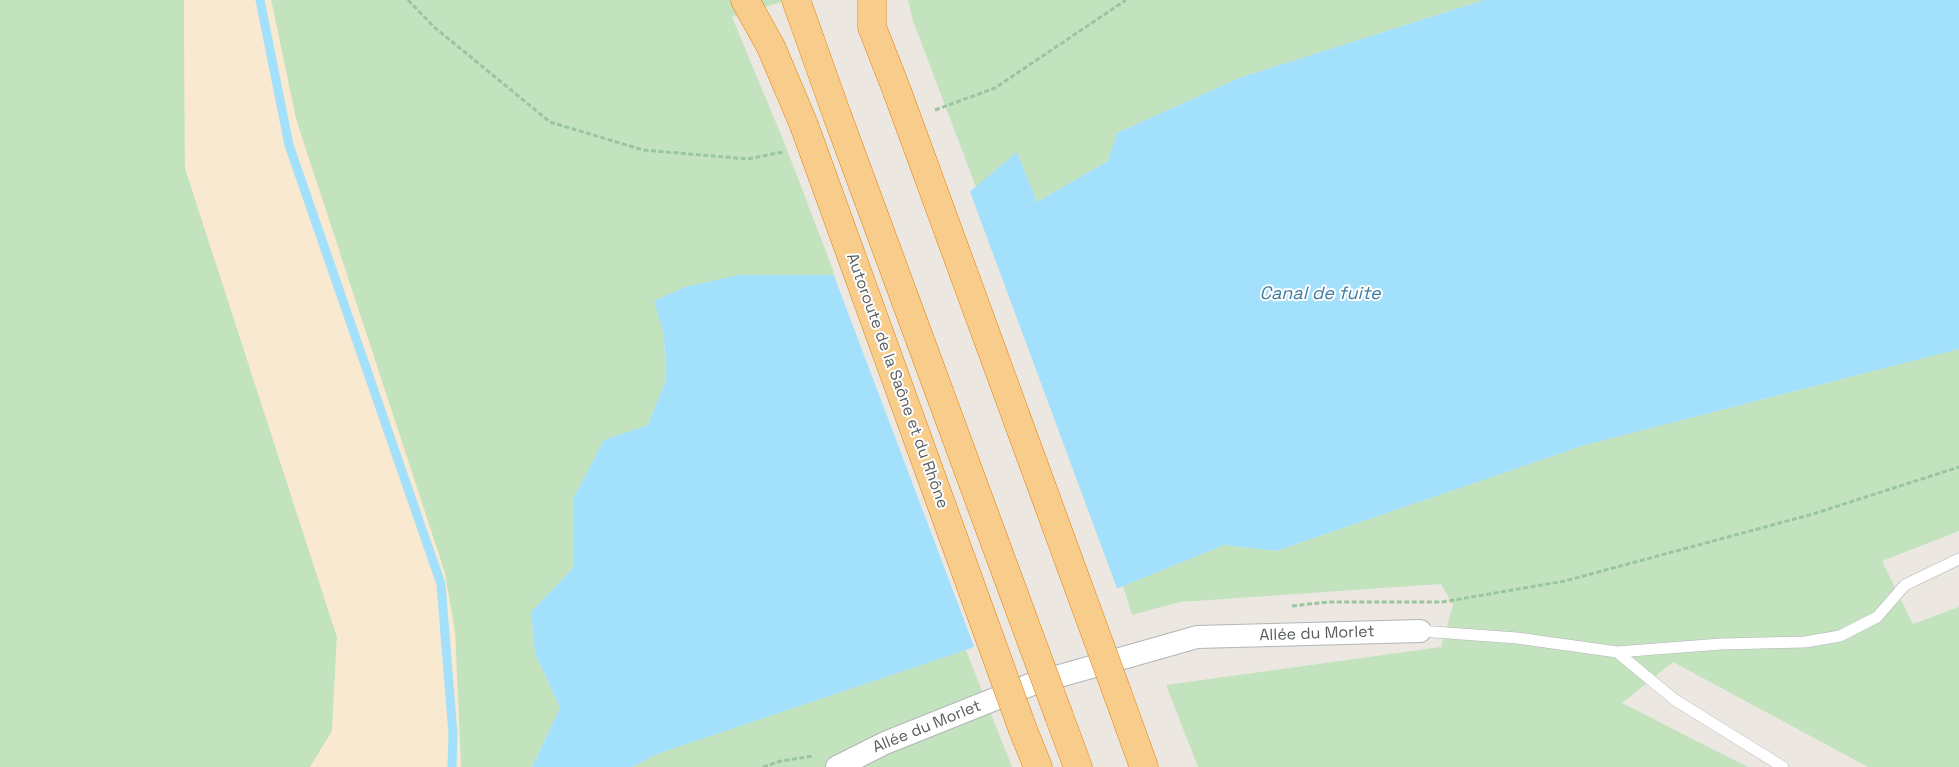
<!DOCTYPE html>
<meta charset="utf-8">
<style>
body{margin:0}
canvas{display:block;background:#ece8e1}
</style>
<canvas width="1959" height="767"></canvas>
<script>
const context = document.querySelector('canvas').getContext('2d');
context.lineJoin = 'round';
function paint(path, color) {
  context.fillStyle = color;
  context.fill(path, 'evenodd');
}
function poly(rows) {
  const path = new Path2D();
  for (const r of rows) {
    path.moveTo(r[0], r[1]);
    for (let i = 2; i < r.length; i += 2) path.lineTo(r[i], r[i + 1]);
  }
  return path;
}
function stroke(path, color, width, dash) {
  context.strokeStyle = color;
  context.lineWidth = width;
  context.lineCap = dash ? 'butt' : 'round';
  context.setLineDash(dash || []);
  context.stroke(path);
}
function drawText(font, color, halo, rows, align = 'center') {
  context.font = font + ' "Space Grotesk",sans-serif';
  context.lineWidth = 4;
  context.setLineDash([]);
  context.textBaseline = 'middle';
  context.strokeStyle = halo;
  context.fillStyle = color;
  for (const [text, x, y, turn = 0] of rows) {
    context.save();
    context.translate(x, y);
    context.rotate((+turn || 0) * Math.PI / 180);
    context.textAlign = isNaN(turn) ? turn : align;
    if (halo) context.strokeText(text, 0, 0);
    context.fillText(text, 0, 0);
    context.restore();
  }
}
paint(poly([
 [0,0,184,0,185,168,337,637,332,732,310,767,0,767],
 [271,0,788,0,732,17,784,142,835,275,739,275,655,301,664,335,666,380,648,425,604,441,573,499,574,567,531,612,535,653,560,708,532,767,461,767,455,632,296,119],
 [908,0,1484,0,1239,78,1117,133,1108,161,1037,202,1017,153,976,187,913,21],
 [1959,349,1959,531,1882,561,1913,624,1959,607,1959,767,1868,767,1673,662,1622,703,1748,767,1198,767,1166,685,1441,647,1453,605,1441,584,1180,602,1132,615,1123,586,1224,545,1276,551,1585,445],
 [966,650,1012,767,632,767,656,754]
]), '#c3e3be');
paint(poly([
 [184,0,271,0,296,119,445,573,455,632,461,767,310,767,332,731,337,637,185,168]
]), '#f8e9d0');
paint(poly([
 [1484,0,1959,0,1959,349,1585,445,1276,551,1224,545,966,650,657,754,632,767,532,767,560,708,535,653,531,612,574,567,573,499,604,440,648,425,666,380,664,335,654,301,685,287,739,275,835,275,941,216,1017,152,1037,202,1108,161,1117,133,1239,78]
]), '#a2e0fb');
paint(poly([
 [969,189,1118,591,975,649,833,273,892,235,940,213]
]), '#ece8e1');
stroke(poly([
 [260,0,289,145,441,584,453,734,452,767]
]), '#a2e0fb', 9);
const lane = poly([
 [1420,631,1517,638,1617,652,1675,700,1783,767],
 [1617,652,1721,644,1805,642,1840,636,1877,617,1905,585,1959,559]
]);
const street = poly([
 [837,767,885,743,1035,683,1197,637,1420,631]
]);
const highway = poly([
 [745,0,771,47,804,125],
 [796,0,837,115],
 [872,0,872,27,897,91],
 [1118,695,1144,767],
 [1059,716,1078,767],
 [1023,730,1038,767]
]);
stroke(lane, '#b2b5b8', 12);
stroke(street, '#b2b5b8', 24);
stroke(highway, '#e3800a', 29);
stroke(poly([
 [408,0,434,27,550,122,643,150,748,159,783,152],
 [935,110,995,88,1126,0],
 [1292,606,1328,602,1442,602,1565,581,1813,514,1959,467],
 [763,767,781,761,814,756]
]), '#99c69f', 3, [5, 2.5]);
stroke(lane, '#fff', 11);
stroke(street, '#fff', 22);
stroke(highway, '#f8cd8c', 28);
const highwayBridge = poly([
 [897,91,1118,695],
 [837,115,1059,716],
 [804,125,1023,730]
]);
stroke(highwayBridge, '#e3800a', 29, []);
stroke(highwayBridge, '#f8cd8c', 28);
drawText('16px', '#595e61', '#fff', [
 ["Autoroute de la Saône et du Rhône",897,381,70],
 ["Allée du Morlet",1317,634,-2],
 ["Allée du Morlet",927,727,-22]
]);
drawText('italic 18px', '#3e7da2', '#fff', [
 ["Canal de fuite",1320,294]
]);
</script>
